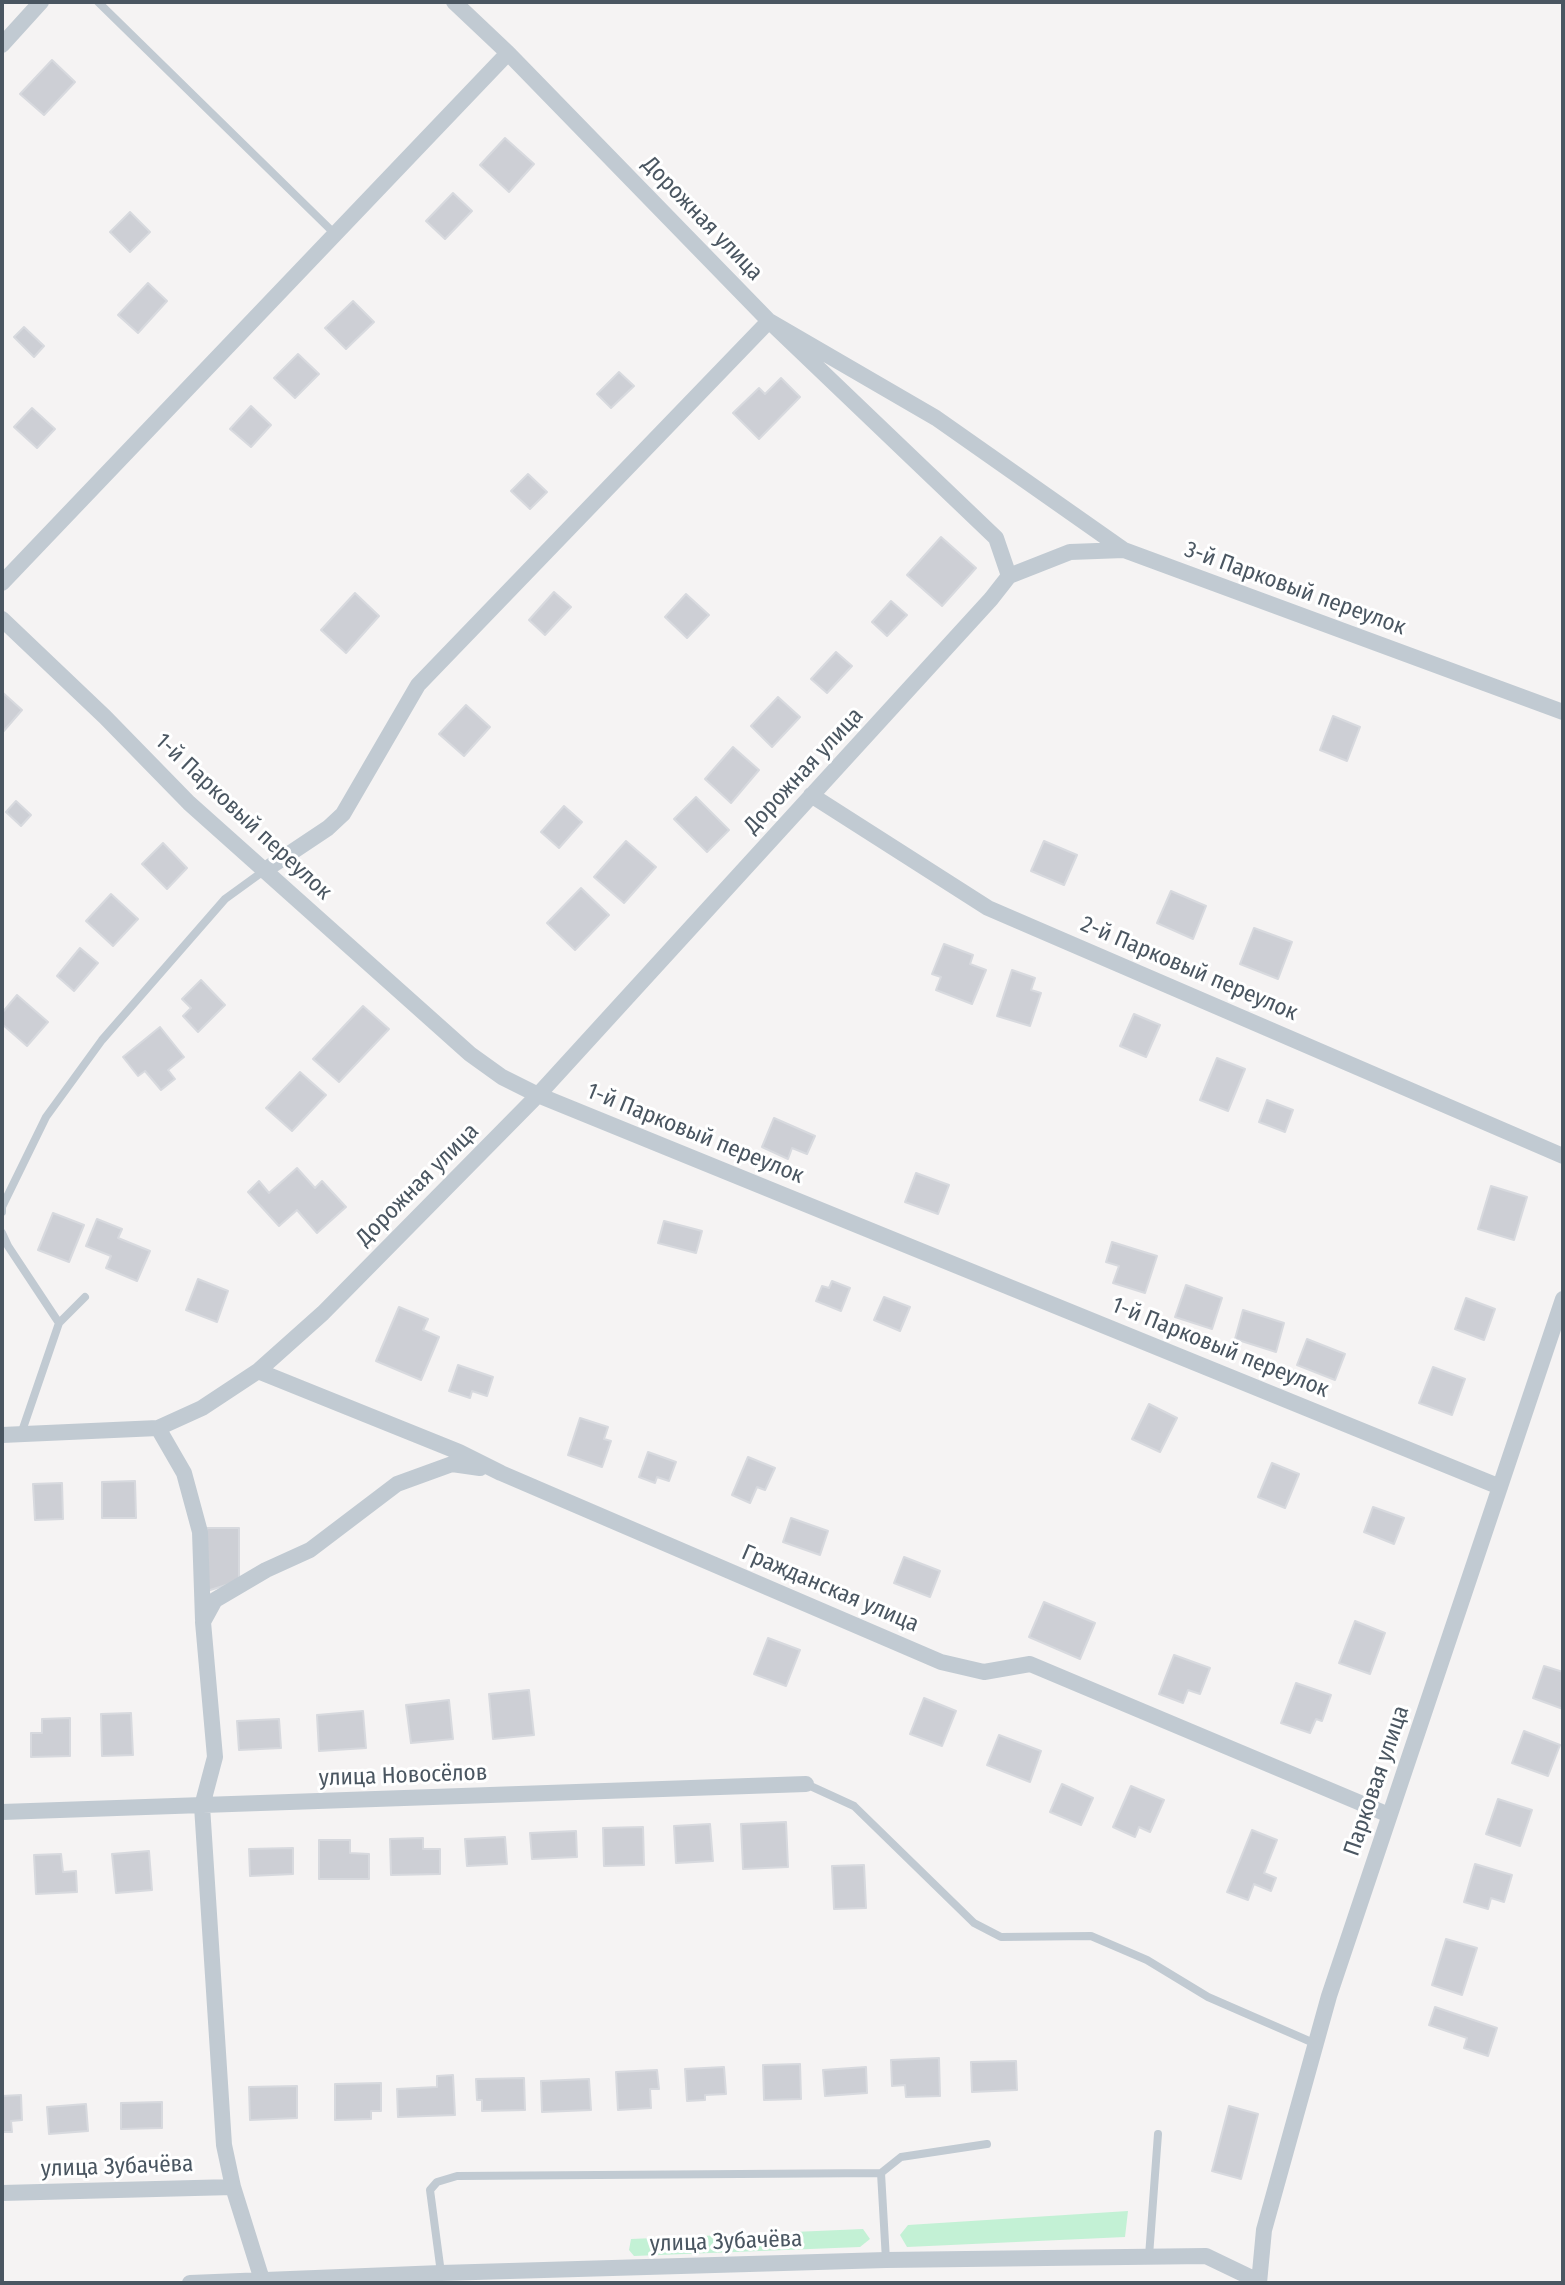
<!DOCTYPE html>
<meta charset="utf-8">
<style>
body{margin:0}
#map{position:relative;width:1565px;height:2285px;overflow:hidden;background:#f5f3f3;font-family:"Fira Sans Condensed",sans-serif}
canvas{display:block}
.frame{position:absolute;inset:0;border:4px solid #4a5661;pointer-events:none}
</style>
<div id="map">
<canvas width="1565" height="2285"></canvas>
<div class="frame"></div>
</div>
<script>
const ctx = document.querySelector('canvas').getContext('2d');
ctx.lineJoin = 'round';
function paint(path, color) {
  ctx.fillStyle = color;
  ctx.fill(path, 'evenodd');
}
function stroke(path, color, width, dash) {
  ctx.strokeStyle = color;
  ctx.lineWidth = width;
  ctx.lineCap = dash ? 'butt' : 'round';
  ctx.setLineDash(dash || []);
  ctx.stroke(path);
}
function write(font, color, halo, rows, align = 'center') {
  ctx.font = font + ' "Fira Sans Condensed",sans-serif';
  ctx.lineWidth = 6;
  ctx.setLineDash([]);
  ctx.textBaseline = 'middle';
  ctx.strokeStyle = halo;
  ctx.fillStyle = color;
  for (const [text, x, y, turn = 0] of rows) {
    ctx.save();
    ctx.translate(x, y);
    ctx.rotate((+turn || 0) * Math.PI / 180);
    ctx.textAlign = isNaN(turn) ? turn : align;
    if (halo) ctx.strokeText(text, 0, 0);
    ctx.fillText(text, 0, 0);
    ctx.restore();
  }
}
const green = new Path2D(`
 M1128,2211l-3,26 -218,10 -7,-12 8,-10z
 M863,2229l7,10 -10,8 -226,9 -5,-6 2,-11z`);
const building = new Path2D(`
 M52,60l23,22 -31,33 -24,-21z
 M505,138l29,26 -25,28 -29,-27z
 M453,193l19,18 -27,28 -19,-18z
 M130,212l20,20 -20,20 -20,-20z
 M148,283l19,18 -29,32 -20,-18z
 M353,301l21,21 -28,27 -21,-21z
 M24,327l20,19 -10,11 -20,-20z
 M298,354l21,20 -24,24 -21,-20z
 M619,372l15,14 -23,22 -14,-14z
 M781,378l19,19 -41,42 -26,-26 26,-25 6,6z
 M251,406l20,19 -20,22 -21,-18z
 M32,408l23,21 -18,19 -23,-21z
 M528,474l19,18 -17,17 -19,-18z
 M941,537l35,31 -34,38 -35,-31z
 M554,592l17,15 -26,28 -16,-15z
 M355,593l24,23 -33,37 -25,-23z
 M686,594l23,21 -22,23 -22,-21z
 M891,601l16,14 -20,21 -15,-14z
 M836,652l16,14 -25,27 -16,-14z
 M2,692l20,18 -20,23z
 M778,697l22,20 -28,30 -21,-21z
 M466,705l24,22 -26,29 -25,-22z
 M1333,716l27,11 -13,34 -27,-11z
 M733,747l26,23 -28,33 -26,-24z
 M696,797l33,33 -22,22 -33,-33z
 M16,801l15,14 -10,11 -15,-14z
 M564,806l18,16 -23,26 -18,-16z
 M626,841l30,26 -32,36 -30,-26z
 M1044,841l33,14 -13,30 -33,-14z
 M163,843l24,25 -20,21 -25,-25z
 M581,888l28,27 -34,35 -28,-27z
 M1171,891l35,15 -13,33 -36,-16z
 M111,894l27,25 -25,27 -27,-25z
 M1254,928l38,14 -14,37 -38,-15z
 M944,944l29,11 -3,9 16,6 -14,34 -36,-14 5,-13 -9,-3z
 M80,948l18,15 -24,28 -17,-15z
 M1012,970l23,8 -4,12 10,3 -11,33 -33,-10z
 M201,980l24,25 -27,27 -15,-16 8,-8 -9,-9z
 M17,995l31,27 -21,24 -25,-22v-11z
 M363,1006l26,23 -50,53 -26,-23z
 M1134,1014l26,11 -14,32 -26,-11z
 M160,1027l24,30 -16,13 7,9 -14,11 -16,-19 -7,5 -15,-19z
 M1217,1058l28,11 -17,42 -28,-11z
 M300,1072l26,23 -34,36 -26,-23z
 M1267,1100l26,10 -8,22 -26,-10z
 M774,1118l41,18 -8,18 -15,-6 -4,11 -26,-12z
 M297,1168l18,20 7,-7 24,26 -29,26 -20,-23 -18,16 -31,-34 11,-11 10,12z
 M916,1173l33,12 -11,29 -33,-12z
 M1491,1186l36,11 -13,43 -36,-11z
 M53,1213l31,12 -15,37 -31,-12z
 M97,1219l25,10 -4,9 32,13 -13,30 -31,-13 5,-12 -25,-10z
 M664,1221l38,10 -6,22 -38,-10z
 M1112,1242l45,14 -12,37 -32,-10 6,-17 -13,-4z
 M198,1279l30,12 -11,31 -31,-12z
 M832,1281l18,7 -9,23 -25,-10 6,-15 7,2z
 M1186,1285l36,13 -10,31 -37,-12z
 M884,1297l26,10 -10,24 -26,-11z
 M1466,1298l29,11 -11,31 -29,-11z
 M399,1307l29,12 -5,11 16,7 -18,43 -45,-19z
 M1243,1310l41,13 -8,29 -41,-13z
 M1307,1339l38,15 -10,26 -38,-15z
 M458,1365l35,12 -6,19 -15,-5 -2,7 -21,-7z
 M1433,1367l32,12 -13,36 -33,-12z
 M1149,1404l28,14 -17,34 -28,-13z
 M580,1418l28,9 -4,12 7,2 -9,26 -34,-12z
 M648,1452l28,10 -7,19 -12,-4 -2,6 -16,-6z
 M748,1457l27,11 -10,22 -8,-3 -7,16 -18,-8z
 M1272,1463l27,11 -14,34 -27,-11z
 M135,1481l1,37h-34v-36z
 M62,1483l1,36 -28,1 -2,-36z
 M1373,1507l31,11 -10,26 -30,-12z
 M791,1518l37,13 -8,24 -37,-13z
 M207,1528h32v53l-32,10z
 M904,1557l36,14 -10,26 -36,-14z
 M1044,1602l51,21 -15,36 -51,-22z
 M1355,1621l30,12 -15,41 -31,-11z
 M768,1638l32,12 -14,36 -32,-12z
 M1174,1655l36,13 -10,26 -12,-4 -5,13 -24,-9z
 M1544,1666l19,6v37l-30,-11z
 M1296,1683l35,12 -9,26 -6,-2 -6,14 -29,-10z
 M529,1690l5,45 -41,4 -4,-45z
 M924,1698l32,13 -14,35 -32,-12z
 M449,1700l4,39 -42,4 -5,-38z
 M363,1711l3,37 -47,3 -2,-36z
 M131,1713l2,42 -31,1 -1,-42z
 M70,1718v38l-39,1v-24h11v-14z
 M279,1719l2,29 -42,2 -2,-29z
 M1524,1731l36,14 -12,31 -36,-13z
 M999,1735l42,16 -11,31 -43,-17z
 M1062,1784l31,14 -12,27 -31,-13z
 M1131,1786l33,14 -14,32 -11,-5 -4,10 -22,-10z
 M1498,1799l34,11 -12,36 -34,-12z
 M786,1822l2,45 -45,2 -2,-45z
 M710,1824l3,37 -37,2 -2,-37z
 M643,1827l1,38 -40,1 -1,-38z
 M1252,1830l25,10 -13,33 12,5 -5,13 -17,-7 -6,16 -21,-8z
 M576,1831l1,26 -45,2 -2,-26z
 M505,1837l2,27 -40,2 -2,-27z
 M423,1838v11h17v25l-49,1 -1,-36z
 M319,1840h31v13l19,1v25h-50z
 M293,1848v26l-43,2 -1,-27z
 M149,1851l3,39 -36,3 -4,-39z
 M61,1854l2,18 13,-1 1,21 -41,2 -2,-39z
 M1475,1864l37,11 -8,27 -13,-4 -3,11 -24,-7z
 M864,1865l2,43 -32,1 -2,-43z
 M1446,1939l31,9 -15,47 -30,-10z
 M1435,2007l62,21 -9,28 -24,-8 3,-10 -38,-13z
 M939,2058l1,38 -34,1 -1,-12 -13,1 -1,-26z
 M1016,2061l1,29 -45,2 -1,-30z
 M800,2064l1,35 -37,1 -1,-35z
 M724,2067l2,27 -21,1v5l-18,1 -2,-32z
 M866,2067l1,26 -42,3 -2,-26z
 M657,2070l2,19h-9l1,19 -33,2 -2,-38z
 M453,2075l2,40 -57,2 -1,-28 40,-2v-11z
 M524,2078l1,32 -43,1v-11h-5l-1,-21z
 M589,2079l2,31 -49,2 -1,-31z
 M381,2083v28h-10v8l-36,1v-36z
 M297,2086v32l-47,2 -1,-33z
 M21,2095l1,25 -11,1 1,11h-10v-36z
 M162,2102v26l-41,1v-26z
 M86,2104l2,27 -39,3 -2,-27z
 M1229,2106l29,8 -17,65 -29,-8z`);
const lane = new Path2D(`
 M98,2l237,232
 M2,1212v-5l44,-90 56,-77 123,-141 40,-29
 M2,1233l6,13 51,77
 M21,1434l38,-111 26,-26
 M806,1784l48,22 120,117 27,14 90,-1 56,24 61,37 108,47
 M881,2173l5,87
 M1149,2256l9,-122
 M441,2273l-11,-83 7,-8 20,-6 424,-3 20,-16 86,-13`);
const street = new Path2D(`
 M2,45l39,-43
 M1009,576l61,-24 54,-2 439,162
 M2,583l506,-530
 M2,619l103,98 84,86 281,251 32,23 36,18 962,392
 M811,795l177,113 575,248
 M265,870l63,-42 15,-14 75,-129 351,-364 167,97 188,132
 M258,1371l201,81 42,21 440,189 43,10 46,-8 359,151
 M158,1428l26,45 16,59 3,88
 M2,1435l156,-7 44,-20 56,-37 65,-58 215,-218 453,-496 18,-23 -13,-38 -227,-217 -261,-268 -54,-51
 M2,1812l804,-28
 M2,2193l231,-6
 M190,2283l251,-10 445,-13 320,-4 52,25
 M263,2283l-30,-96 -9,-42 -22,-339 13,-49 -12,-135 12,-22 51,-30 44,-20 87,-66 55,-20 28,4
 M1259,2283l5,-53 65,-234 234,-697`);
const streetNames = [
 ["Дорожная улица",702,219,46],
 ["3-й Парковый переулок",1295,589,20],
 ["Дорожная улица",804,771,-47],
 ["1-й Парковый переулок",243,817,43],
 ["2-й Парковый переулок",1189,969,23],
 ["1-й Парковый переулок",695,1134,22],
 ["Дорожная улица",418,1185,-45],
 ["1-й Парковый переулок",1220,1348,22],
 ["Гражданская улица",830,1589,23],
 ["улица Новосёлов",403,1776,-2],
 ["Парковая улица",1377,1781,-71],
 ["улица Зубачёва",117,2167,-2],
 ["улица Зубачёва",726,2242,-2]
];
paint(green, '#c3f1d5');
paint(building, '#cdcfd5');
stroke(building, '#d7d9de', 2);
stroke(lane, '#c1cad2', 8);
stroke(street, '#c1cad2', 16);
write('23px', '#4a5661', '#fff', streetNames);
</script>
